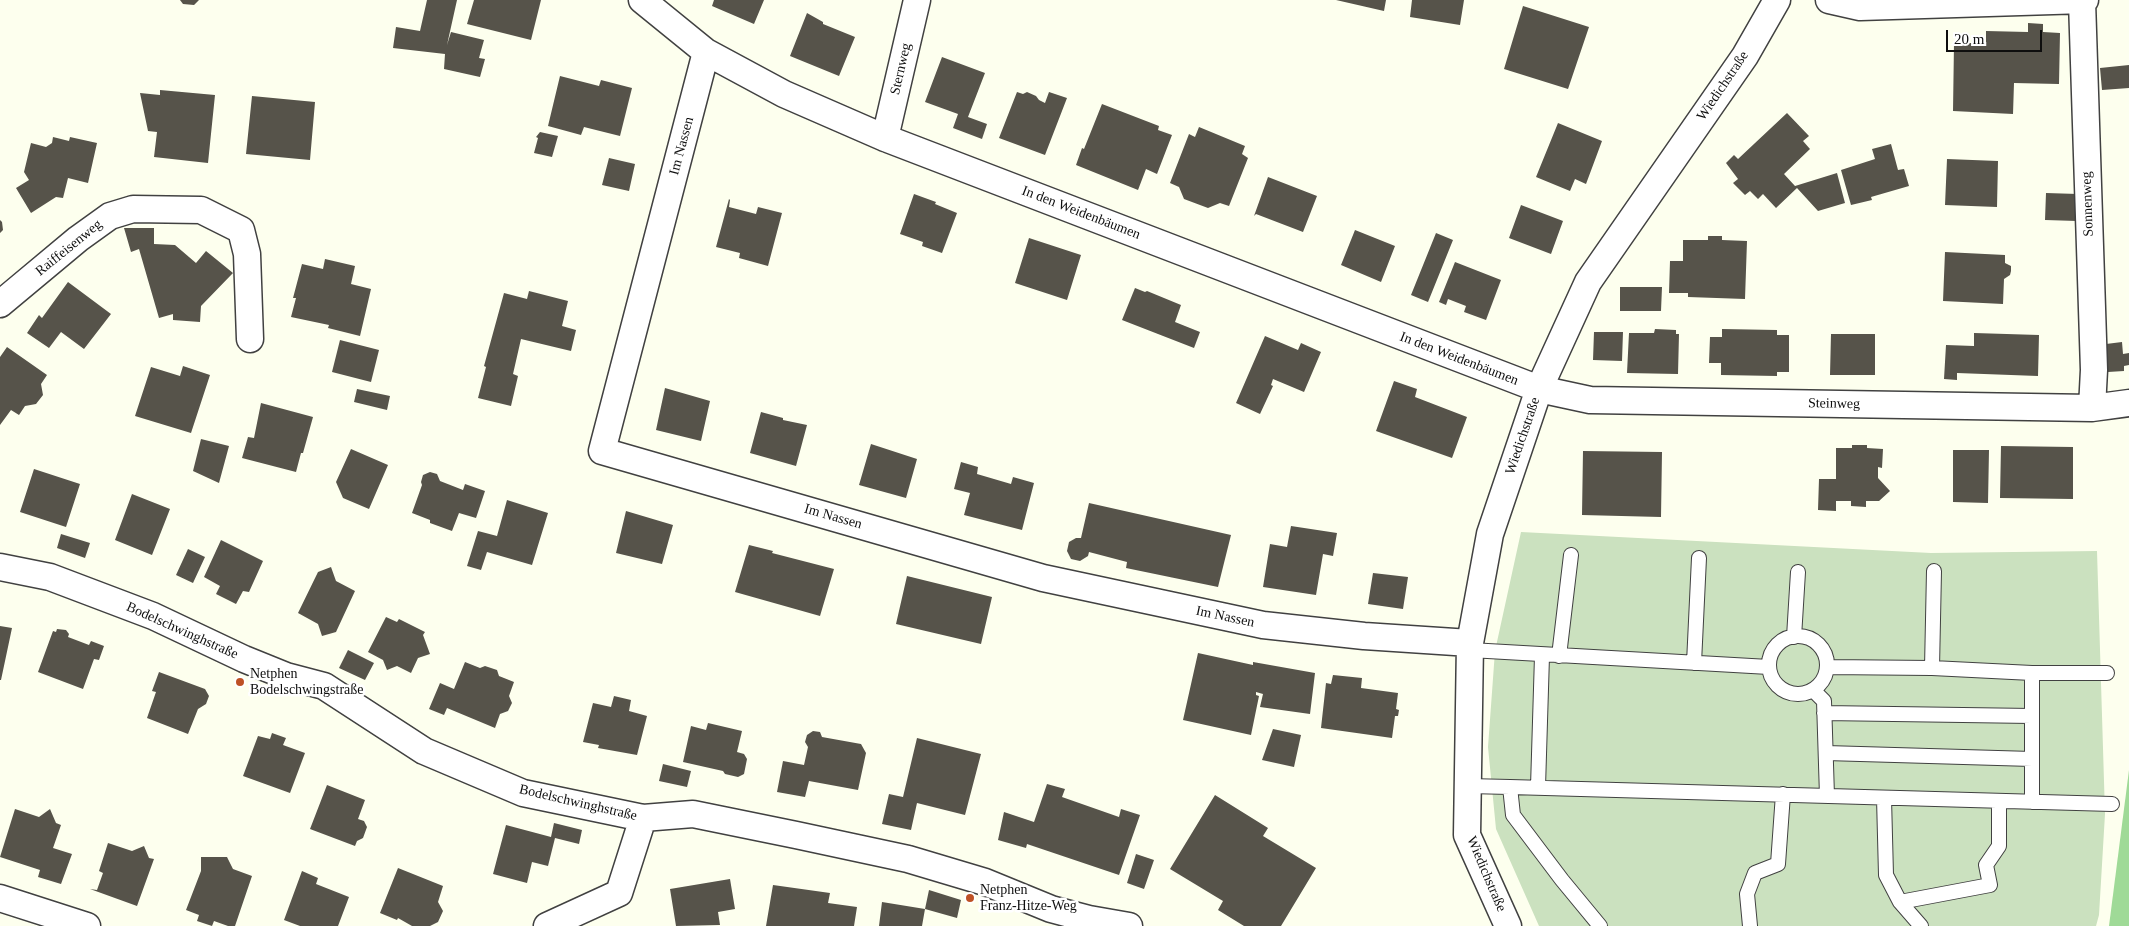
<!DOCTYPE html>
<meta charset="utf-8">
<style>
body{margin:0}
#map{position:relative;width:2129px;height:926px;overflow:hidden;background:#fdffee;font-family:Georgia,serif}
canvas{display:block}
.scale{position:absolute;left:1946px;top:30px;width:96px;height:22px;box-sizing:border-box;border:2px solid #0e0e0e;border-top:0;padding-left:6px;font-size:15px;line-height:18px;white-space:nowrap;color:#0e0e0e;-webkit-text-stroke:4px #fff;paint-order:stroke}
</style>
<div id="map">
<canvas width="2129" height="926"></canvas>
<div class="scale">20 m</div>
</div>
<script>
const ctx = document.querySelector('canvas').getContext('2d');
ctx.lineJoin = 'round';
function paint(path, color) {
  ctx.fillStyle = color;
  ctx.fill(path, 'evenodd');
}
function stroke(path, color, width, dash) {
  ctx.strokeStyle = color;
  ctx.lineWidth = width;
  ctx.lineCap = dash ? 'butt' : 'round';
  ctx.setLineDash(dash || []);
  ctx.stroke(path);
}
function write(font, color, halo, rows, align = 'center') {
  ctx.font = font + ' Georgia,serif';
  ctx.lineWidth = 5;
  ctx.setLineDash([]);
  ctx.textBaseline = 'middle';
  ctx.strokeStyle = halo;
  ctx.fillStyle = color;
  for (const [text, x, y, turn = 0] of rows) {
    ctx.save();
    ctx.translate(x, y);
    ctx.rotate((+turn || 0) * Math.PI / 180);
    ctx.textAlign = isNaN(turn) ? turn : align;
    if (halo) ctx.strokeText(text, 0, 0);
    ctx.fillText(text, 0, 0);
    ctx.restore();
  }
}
const forest = new Path2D(`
 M2129,770v156h-20z`);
const cemetery = new Path2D(`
 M1521,532l410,21 166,-2 8,263 -6,101 -3,11h-557l-43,-97 -8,-82 7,-96z`);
const building = new Path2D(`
 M180,0h19l-5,5 -11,-1z
 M427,0h30l-10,45 4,-13 33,8 -5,18 6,1 -5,18 -36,-8 1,-15 -52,-6 3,-21 24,4z
 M474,0h67l-10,40 -64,-16z
 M714,0h50l-10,24 -42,-18z
 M1336,0h50l-2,11z
 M1412,0h52l-4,25 -50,-8z
 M1523,6l66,21 -21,62 -64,-20z
 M807,13l16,9v2l32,13 -16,39 -49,-20z
 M2028,23l15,1v8l17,1 -1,51 -45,-1 -1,31 -60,-3 1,-68h32v-12l42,1z
 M942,57l43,16 -17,44 19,7 -5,15 -29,-11 5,-14 -33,-12z
 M2129,65v23l-27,2 -2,-22z
 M560,76l39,10 2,-6 31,8 -12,48 -36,-9 -3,8 -33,-9z
 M160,90l55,5 -7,68 -54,-6 3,-25 -9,-1 -8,-38 20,2z
 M1017,92l6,2 4,-2 9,4 3,4 6,3 4,-11 18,6 -22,57 -46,-17z
 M252,96l63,6 -5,58 -64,-6z
 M1102,104l57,22 -1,4 14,5 -15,39 -11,-5 -8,21 -62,-25 6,-17 2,1z
 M1787,113l22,23 -6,5 7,8 -26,25 11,12 42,-13 8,30 -27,8 -21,-23 -21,20 -13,-14 -5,5 -8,-8 -5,4 -12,-12 5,-4 -12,-16 8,-8 4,4z
 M1558,123l44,18 -16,43 -11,-5 -5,12 -34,-14z
 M1199,127l46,19 -3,8 6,4 -19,48 -9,-3 -12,5 -24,-9 -5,-12 -9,-4 19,-49 6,3z
 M540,132l18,4 -6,21 -18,-4 4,-15 -2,-1z
 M53,137l16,4 1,-4 27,6 -9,40 -20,-5 -5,20 -7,-1 -25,16 -15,-25 13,-8 -5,-8 7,-29 15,4 6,-4z
 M1891,144l7,26 6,-1 5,17 -38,11 1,3 -21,5 -10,-35 34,-11 -3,-10z
 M609,158l26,6 -6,27 -27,-6z
 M1947,159l51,2 -1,46 -52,-2z
 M1268,177l49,19 -14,36 -47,-18 -2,2z
 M2046,193l32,1 -1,27 -32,-1z
 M914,194l22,8 -1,2 22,9 -15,40 -20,-7 1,-4 -23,-8z
 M729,199l1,1 -1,7 27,7 2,-7 24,6 -14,53 -29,-8 1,-5 -24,-6z
 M1521,205l42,16 -12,33 -42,-16z
 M0,220l2,2 1,8 -3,3z
 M124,228h30v16l21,1 21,18 10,-12 27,22 -32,33 -1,16 -27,-2v-6l-14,4 -20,-69 -8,3z
 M1355,230l40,16 -14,36 -40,-17z
 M1436,233l17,7 -25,62 -17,-7z
 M1708,236h14v4l25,1 -2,58 -57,-2v-4h-19l1,-32h13v-21h25z
 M1029,238l52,17 -14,45 -52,-17z
 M1945,252l60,3v8l6,3v5l-1,4 -6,4 -1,25 -60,-3z
 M325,259l30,7 -4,18 20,5 -11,47 -32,-8 1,-3 -38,-8 5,-19h-3l9,-34 21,5z
 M1455,262l46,18 -15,40 -22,-8 2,-6 -18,-7 -2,6 -7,-3z
 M68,282l43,32 -27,35 -23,-17 -12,16 -22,-15 12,-18 3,3z
 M1620,287h42l-1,24h-41z
 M1135,288l10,4 2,-1 34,14 -6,17 25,10 -6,16 -72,-28z
 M529,291l39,10 -6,25 14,4 -5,21 -50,-12 -8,35 5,2 -7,30 -33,-8 8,-31 -2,-1 20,-73 23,6z
 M1655,329l21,1v4h3l-1,40 -51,-1 2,-40h25z
 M1722,329l55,1v5h12v37h-12v4l-56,-1v-12h-12l1,-26h12z
 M1594,332h29l-1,29 -29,-1z
 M1974,333l65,2 -1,41 -81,-3v7l-13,-1 2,-34 28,1z
 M1831,334h44v41h-45z
 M1265,336l33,14 3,-7 20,9 -17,40 -31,-13 -2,6 2,1 -13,28 -24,-11z
 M340,340l39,10 -8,32 -39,-10z
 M2122,342l1,12 6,-1v12l-5,1v5l-16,1 -2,-28z
 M7,347l40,28 -6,9 2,11 -7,9 -11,2 -6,9 -8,-5 -11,15v-68z
 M183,366l27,9 -19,58 -56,-17 16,-49 29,9z
 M1394,381l23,8 -2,8 52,20 -15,41 -76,-27z
 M665,388l45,13 -9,40 -45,-11z
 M357,389l33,7 -3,14 -33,-8z
 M261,403l52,14 -10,36h-2l-5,19 -54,-14 6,-21 6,1z
 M761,412l22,6v2l24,5 -11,41 -46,-13z
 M201,439l28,7 -10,37 -26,-12z
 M871,444l46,15 -11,39 -47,-13z
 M1852,445h15v3l16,1 -1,19 -4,-1v11l12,13 -11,10h-13v6l-15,-1v-5h-15v10l-18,-1 1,-31h17v-31h16z
 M2001,446l72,1v52l-73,-1z
 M351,449l37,16 -19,44 -26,-11 -7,-16z
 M1953,450h36l-1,53 -35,-1z
 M1583,451l79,1 -1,65 -79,-2z
 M961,462l17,5 -1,7 34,10 2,-7 21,6 -12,47 -58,-15 6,-22 -16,-4z
 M34,469l46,15 -14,43 -46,-15z
 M430,472l7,2 3,7 23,9 2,-6 20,7 -9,27 -17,-5 -7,18 -22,-8v-3l-18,-7 10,-28 -1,-3 2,-7z
 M132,494l38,15 -18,46 -37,-15z
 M507,500l41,13 -16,52 -45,-13 -6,18 -14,-4 11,-35 19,5z
 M1089,503l142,32 -13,52 -92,-19 1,-6 -38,-10 -1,4 -8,5 -9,-2 -4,-8 2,-9 7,-4h5z
 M626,511l47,14 -11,39 -46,-11z
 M1291,526l46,7 -4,23 -10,-2 -7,41 -53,-8 7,-43 17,3z
 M61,534l29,9 -5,15 -28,-10z
 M221,540l42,21 -14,31 -6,-1 -7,13 -20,-10 4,-8 -16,-9z
 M749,545l24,6 -1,2 62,16 -14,47 -85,-24z
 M188,549l17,8 -12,26 -17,-8z
 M331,567l5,14 19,10 -19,41 -14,4 -4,-12 -20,-11 20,-41z
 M1373,573l35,4 -5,32 -35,-5z
 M907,576l85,21 -11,47 -85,-20z
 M386,617l11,5 2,-3 26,13 -2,3 7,19 -12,4 -7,15 -14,-7 -10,4 -4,-10 -15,-8z
 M0,626l12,2 -11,52h-1z
 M57,629l9,1 3,4 -1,3 21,8 2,-4 13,5 -5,14 -5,-1 -11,30 -45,-17 15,-41 3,1z
 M348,650l26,13 -9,17 -26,-12z
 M1198,653l55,12v-3l62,11 -5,41 -50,-7 3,-13 -7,-2v3l3,1 -8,39 -68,-15z
 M465,662l15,6 5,-2 12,4 2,6 15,6 -5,14 3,7 -4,8 -8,3 -5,14 -48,-20 -3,7 -15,-6 11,-26 14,6z
 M159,672l46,17 4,7 -3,8 -8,5 -10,25 -41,-16 9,-26 -4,-1z
 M1333,675l29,3 -1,10 37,5 -2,16 3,1 -1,6h-3l-3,22 -71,-10 5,-45 5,1z
 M614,696l17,4 -2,11 18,5 -10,39 -39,-7 1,-3 -16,-3 10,-39 18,4z
 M708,723l34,8 -5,21 7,2 3,5 -3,15 -6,3 -13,-3 -2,-3 -40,-9 8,-36 15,4z
 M1273,729l28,6 -7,32 -32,-7z
 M813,731l7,1 2,5 39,7 5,9 -8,37 -49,-9 -4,16 -28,-5 6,-31 21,4 4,-18 -3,-5 2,-7z
 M272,733l14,5 -3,7 22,8 -15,40 -47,-17 15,-40 12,3z
 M917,738l64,16 -16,61 -48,-12 -6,27 -29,-6 7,-30 14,3z
 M663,764l28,7 -4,16 -28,-6z
 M1047,784l18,5 -3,8 57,20 2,-8 19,6 -21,60 -92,-31 -1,4 -28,-8 6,-28 30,10z
 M327,785l38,15 -7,19 6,2 3,6 -4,11 -6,3 -2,5 -45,-17z
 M1215,795l53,33 -5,8 53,32 -35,58h-37l-26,-16 5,-9 -53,-32z
 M15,809l24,8 11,-8 6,14 5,2 -8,23 19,6 -11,30 -23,-7 2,-7 -40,-13z
 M554,823l28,7 -3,14 -24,-6 -7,28 -16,-4 -5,21 -34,-9 13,-49 45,12z
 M108,843l24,8 12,-5 5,12 5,1 -17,47 -47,-17 7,1 6,-17 -4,-2z
 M1136,854l18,6 -10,29 -17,-6z
 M201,857h26l6,12 19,7 -17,50h-7l-14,-5 -2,5 -15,-5 2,-6 -13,-5 15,-39z
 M398,868l45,18 -5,16 5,9 -5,11 -8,4h-18l-14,-8 -1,2 -17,-7z
 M302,871l16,7 -2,6 33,13 -11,29h-38l-16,-6z
 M730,879l5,30 -17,3 2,13 -44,1 -6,-37z
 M773,885l57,8 -2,10 29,4 -3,19h-88z
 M929,890l32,10 -4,18 -32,-9z
 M882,902l43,7 -3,17h-43z`);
const service = new Path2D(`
 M1934,571l-2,97 100,5
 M1769 665a29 29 0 1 1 58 0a29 29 0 1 1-58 0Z
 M1794,637l4,-65
 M1470,650l299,17
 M1559,656l12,-101
 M1694,663l5,-105
 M1827,667l105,1
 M1813,690l11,11 3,95
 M1824,713l208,3
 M1826,753l206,6
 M1468,786l42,1
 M1538,787l4,-131
 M1884,798l2,77 14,27 21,24
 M2032,802v-129h75
 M1900,902l90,-17 -4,-20 13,-19v-45
 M1600,926l-38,-46 -49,-65 -3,-28 602,17
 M1750,926l-3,-32 8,-21 23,-9 5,-70`);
const minor = new Path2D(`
 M642,0l64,52 78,42 101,44 654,251 51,11 502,8 37,-5
 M1829,0l31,7 225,-7
 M2082,1l12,369 -2,38
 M706,52l-104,399 441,127 220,47 101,11 106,7
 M885,138l32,-138
 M0,304l78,-65 32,-23 23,-7 68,1 40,20 6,24 3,85
 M0,567l50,10 103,39 91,43 42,17 38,10 100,65 99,42 120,25 50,-4 103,21 112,24 77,23 66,27 38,10 40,7
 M0,898l87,28
 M547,926l72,-33 24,-75
 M1508,926l-41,-91 3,-192 20,-109 49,-145 49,-107 157,-226 32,-56`);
const markers = [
 [240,682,5,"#be5125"],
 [970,898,5,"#be5125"]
];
const streetNames = [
 ["Sternweg",901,69,-77],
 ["Wiedichstraße",1723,86,-56],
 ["Im Nassen",682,146,-75],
 ["Sonnenweg",2088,204,-92],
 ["In den Weidenbäumen",1081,213,21],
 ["Raiffeisenweg",69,248,-39],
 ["In den Weidenbäumen",1459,359,21],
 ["Steinweg",1834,404,1],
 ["Wiedichstraße",1523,436,-71],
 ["Im Nassen",833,517,16],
 ["Im Nassen",1225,617,12],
 ["Bodelschwinghstraße",182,631,24],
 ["Bodelschwinghstraße",578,803,13],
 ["Wiedichstraße",1486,874,67]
];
const poiNames = [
 ["Netphen",250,674],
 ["Bodelschwingstraße",250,690],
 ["Netphen",980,890],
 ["Franz-Hitze-Weg",980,906]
];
paint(forest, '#9fda97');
paint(cemetery, '#cbe1bf');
paint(building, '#56534a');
stroke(service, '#414141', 16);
stroke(minor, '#414141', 29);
stroke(service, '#fff', 14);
stroke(minor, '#fff', 26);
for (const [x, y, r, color] of markers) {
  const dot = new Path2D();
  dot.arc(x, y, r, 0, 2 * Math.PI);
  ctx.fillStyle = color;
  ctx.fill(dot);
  stroke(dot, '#fff', 2);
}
write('14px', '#0e0e0e', '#fff', streetNames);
write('14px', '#0e0e0e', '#fff', poiNames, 'left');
</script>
